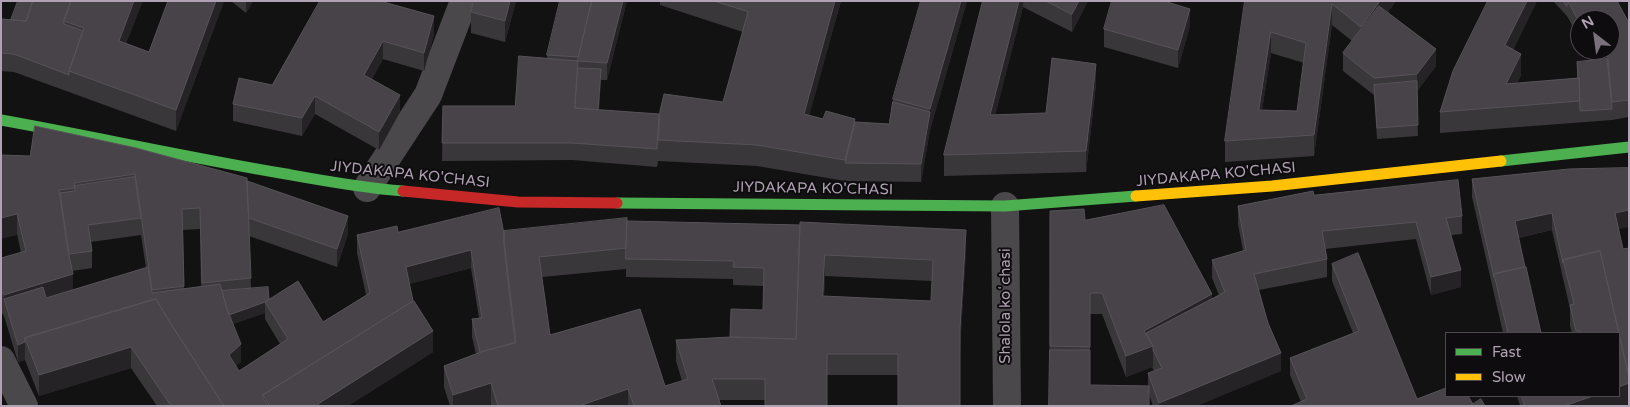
<!DOCTYPE html>
<meta charset="utf-8">
<style>
body{margin:0}
#map{position:relative;width:1630px;height:407px;overflow:hidden;background:#121212;font-family:"Varela Round",sans-serif}
canvas{display:block}
.frame{position:absolute;inset:0;border:2px solid #b0a2b4;pointer-events:none}
.legend{position:absolute;left:1445px;top:332px;width:175px;height:65px;box-sizing:border-box;background:#0e0c0e;border:1px solid #4f4850;margin:0;padding:6px 9px;list-style:none;font-size:15px;color:#b0a2b4}
.legend li{display:flex;align-items:center;gap:10px;height:25px}
.legend b{width:25px;border:1px solid #4f4850}
.north{position:absolute;left:1570px;top:10px;width:50px;height:50px;box-sizing:border-box;background:#0e0c0e;border:1px solid #4f4850;border-radius:50%;rotate:330deg;font-size:14px;font-weight:700;line-height:20px;text-align:center;color:#b0a2b4}
.north::after{content:'';display:block;margin:auto;width:18px;height:22px;background:#79707b;clip-path:polygon(50% 0,100% 100%,50% 72%,0 100%)}
</style>
<div id="map">
<canvas width="1630" height="407"></canvas>
<div class="frame"></div>
<ul class="legend">
<li><b style="height:6px;background:#4caf50"></b>Fast</li>
<li><b style="height:6px;background:#ffc107"></b>Slow</li>
</ul>
<div class="north">N</div>
</div>
<script>
const ctx = document.querySelector('canvas').getContext('2d');
ctx.lineJoin = 'round';
function stroke(path, color, width, dash) {
  ctx.strokeStyle = color;
  ctx.lineWidth = width;
  ctx.lineCap = dash ? 'butt' : 'round';
  ctx.setLineDash(dash || []);
  ctx.stroke(path);
}
function paint(path, color) {
  ctx.fillStyle = color;
  ctx.fill(path, 'evenodd');
}
function write(font, color, halo, rows, align = 'center') {
  ctx.font = font + ' "Varela Round",sans-serif';
  ctx.lineWidth = 4;
  ctx.setLineDash([]);
  ctx.textBaseline = 'middle';
  ctx.strokeStyle = halo;
  ctx.fillStyle = color;
  for (const [text, x, y, turn = 0] of rows) {
    ctx.save();
    ctx.translate(x, y);
    ctx.rotate((+turn || 0) * Math.PI / 180);
    ctx.textAlign = isNaN(turn) ? turn : align;
    if (halo) ctx.strokeText(text, 0, 0);
    ctx.fillText(text, 0, 0);
    ctx.restore();
  }
}
const street = new Path2D(`
 M367,188l61,-93 36,-94
 M1005,206l2,200
 M1,360l23,46`);
const fast = new Path2D(`
 M1,120c95,17 189,38 285,54 39,7 77,14 117,17
 M1501,161l128,-14
 M617,203l388,3 131,-10`);
const slow = new Path2D(`
 M1136,196l136,-10 229,-25`);
const jam = new Path2D(`
 M403,191l115,11 99,1`);
const wall = new Path2D(`
 M18,1l131,51 19,-51h56l-48,130 -162,-59 -13,-1v-52l10,1z
 M231,1h22l-7,12z
 M516,1l-11,41 -34,-9v-21z
 M627,1l-20,79h-6l-2,30 60,4 64,-12 20,-70 -83,-27v-4h181l-32,114 14,4 32,3 34,2 4,-25 74,-98 -37,129 -9,52 -76,-1 -88,-15 -99,-5 -1,6 -85,-7 -130,1 1,-55h72l32,-48v-3z
 M983,1h105l-16,31 -49,-25 -28,108 51,-2 50,-28 -10,87 -142,4v-21z
 M1245,1h151l-8,11 48,54 -19,25 1,45 -41,3 -3,-44 -31,-24v-18l9,-12 -20,-16 -18,131 -89,6v-21zM1271,53l33,10 -7,48 -35,-1z
 M1488,1h49l-24,49 8,25 -4,8 60,-5v-16l14,-1 -6,-11h25l-30,-30v20l-13,-24 -14,-15h64l12,22v94l-17,3 -172,13v-21z
 M385,2l49,32 -10,37 -41,-12 -11,20 28,33 -21,38 -64,-36 -13,22 -69,-15v-17l39,-19z
 M1190,26l-12,42 -74,-21v-18z
 M1,155l246,26 101,53 -11,33 -88,-31 2,52 18,11 54,23 43,-27 -9,-42v-18l41,-3 106,2 123,-13 339,30 -6,97 -62,27h-71l-62,25h-46l2,6h-230v-2l-5,2h-36l-6,-19v-21l32,-12 -4,-17v-18l7,-1 -8,-50 -62,16 4,17 20,51 -85,54h-191l-26,-38 -92,28 -14,-36 -7,2 -14,-46 -3,-4v-54l20,-5zM200,229l1,58 -17,2 -1,-59zM141,235l5,33 -73,22 -1,-19 20,-3v-17l-1,-9zM626,269v8l107,2v6l31,1 -1,24 -33,27 -54,3v21l6,20 -17,5 -115,-51 -8,-58zM825,276l107,5 -1,20 -107,-5zM265,313v6l15,25 -41,27 -3,-5 5,-4 -8,-38z
 M1472,179l147,50 5,177h-104l-3,-10h102v-63h-47l-2,-7v-17l-18,-79 -34,8 23,95h-38l-31,-136z
 M1314,195l148,21v18l-11,1 10,52 -30,8 -15,-56 -91,10 2,10v18l-68,13 22,81 -85,35h-43l-4,-12 -100,12 1,-195 35,9 127,79 7,-4 -7,-17v-18l31,-9 -5,-27v-18zM1090,314h12l24,63 26,-10 2,4 -6,2v13l-58,-1z
 M1332,264l85,135 56,5 -172,-2 -11,-27v-17l63,-25 -21,-52z`);
const shadedWall = new Path2D(`
 M134,1h9l-24,61v-21z
 M216,1h8l-48,130v-21z
 M246,1h7l-7,12z
 M510,1h6l-11,41v-21z
 M623,1h4l-20,79v-17z
 M835,1h6l-37,134v-21z
 M961,1h6l-37,129 -9,52v-18l9,-55z
 M1019,1h4v6l-33,129v-21z
 M1079,1h9l-16,31v-18z
 M1380,1h16l-35,47v-21z
 M1527,1h10l-32,65v-21z
 M1332,4v21l-18,131v-21z
 M1190,9v17l-12,42v-18z
 M434,16v18l-10,37v-18z
 M1271,32v21l-12,78v-21z
 M383,41v18l-19,34v-18z
 M1436,49v17l-19,25v-17z
 M1602,50h5v15l-11,6v-18z
 M1521,54v21l-15,30v-21z
 M1096,64v21l-10,87v-21z
 M601,69v11l-4,47v-10z
 M400,95v17l-21,38v-18z
 M315,96v18l-13,22v-18z
 M1629,210v17l-14,3v-17z
 M1552,213v17l-37,8v-17z
 M17,214v21l-16,4v-21z
 M348,216v18l-11,33v-18z
 M966,230v21l-6,98v-21z
 M471,250v18l-65,17v-18z
 M825,255v21l-2,41v-21z
 M1461,270v17l-30,8v-18z
 M73,274v21l-64,20 -5,-16v-4z
 M1212,294v21l-59,32v20l-27,10v-21l18,-25z
 M265,302v11l-38,13v-10z
 M433,331v21l-85,54h-30v-2z
 M25,342v18l-7,2v-17z
 M241,344v18l-12,11v-18z
 M131,347v21l-92,28v-21z
 M1281,353v18l-85,35h-37v-3z
 M491,383v21l-5,2h-33v-11z
 M1629,383v21l-5,2h-60l29,-10h26v-9z
 M628,389v17h-49z`);
const building = new Path2D(`
 M18,1h15l-7,20 -15,-1z
 M33,1h38l-7,20v3l19,7 -14,40v4l-55,-21 -13,-1v-34l25,2z
 M71,1h63l-15,40 30,11 19,-51h48l-40,109 -107,-39 15,-43 -20,-7z
 M320,1h60l54,15 -10,37 -41,-12 -19,34 36,20 -21,37 -64,-36 -13,22 -69,-14 6,-26 33,7z
 M474,1h36l-5,20 -34,-9z
 M560,1h32l-14,56 -31,-2z
 M592,1h31l-16,62 -29,-2z
 M714,1h121l-31,113 19,5 3,-8 29,8 -10,41 -88,-15 -99,-5 2,-29 4,-17 59,8 25,-90z
 M921,1h40l-31,108 -37,-10z
 M983,1h36l-29,114 56,-2 6,-55 44,6 -10,87 -142,4z
 M1046,1h33l-7,13z
 M1112,1h52l26,8 -12,41 -74,-21z
 M1245,1h135l-19,26 -29,-23 -18,131 -89,6zM1271,32l35,11 -9,68 -38,-1z
 M1488,1h39l-22,44 16,9 -15,30 73,-6 1,23 -140,11 13,-41z
 M1563,1h4v5z
 M1568,1h49l12,22v77l-17,2 -5,-52h3v-30h-30v3z
 M1379,6l57,43 -19,25 -43,4 -31,-25z
 M1595,50h7l-6,3z
 M519,56l59,5 -3,47 84,6 -2,35 -85,-6h-130l1,-37h72z
 M1607,59l5,50 -32,2 -1,-33h-1l-1,-16z
 M578,68l23,1 -3,41 -23,-2z
 M1417,81l1,44 -41,3 -3,-43z
 M893,102l37,10 -9,52 -76,-1 10,-41 34,2z
 M35,126l101,22 111,30 4,100 -49,5 -2,-75 -18,1 2,77 -32,4 -17,-116 -61,9 1,5 -16,2 9,61 5,23 -69,21 -3,-4v-33l25,-7 -9,-37 -16,4v-63l29,1z
 M1629,168v42l-14,3 8,36 6,-1v129l-29,-126 -37,9v3l-11,-50 -37,8 10,46 -31,7v3l-22,-98 97,-10z
 M135,177l6,41 -53,7 4,26 -23,3 -9,-61 15,-2v-5z
 M1458,180l4,36 -16,2 15,52 -30,7 -15,-55 -94,9 5,28 -73,15 14,49 13,30 -122,50 -11,-30 14,-5 -9,-18v-4l-7,-13 79,-41 -13,-32 34,-10 -8,-44 75,-15 1,4z
 M247,181l101,35 -11,33 -88,-31z
 M1164,205l48,89 -68,37 9,15 -27,10 -24,-63h-12v54l-40,-1v-135l34,-2 1,11z
 M499,208l5,26v11l11,98 -35,9 -8,-33 10,-1 -11,-68 -65,17 7,34 -150,94v3l5,8h-44l-55,-85 -13,-22 -131,39v4l-7,3 -14,-46 39,-12 3,11 102,-31 4,26 68,-9 7,25 14,35 -12,11 10,16 49,-32 -23,-37 33,-21 25,41 47,-29 -13,-58 40,-9 1,6z
 M627,218l-1,30 -87,9 11,78 90,-26 25,77 23,-7 -12,-39 54,-3 66,2 4,-117 166,8 -6,98v78h-62v-52h-71v52h-62v-27h-53l9,27h-87l-6,-17 -49,17h-81l-7,-23 -38,12 -9,-29 37,-14 35,-10 -12,-101v-10zM825,255l108,5 -2,41 -108,-5z
 M627,221l173,4 -4,114 -66,-2 1,-28 32,1 1,-42 -31,-1 1,-6 -108,-2z
 M1600,251l19,82h-39v-2h-4l-6,-26 4,-1 -11,-44z
 M1358,253l59,146 29,-11v8h22l5,8 -3,2h-179l16,-7 -17,-41 69,-27 -27,-67z
 M1526,267l15,66h-33l-14,-59z
 M268,287l1,12 -4,3 -36,13 -2,-6 -5,-18z
 M156,299l13,22 55,85h-53l-40,-59 -92,28 -14,-37z
 M414,301l19,30 -115,73 1,2h-49l-7,-11z
 M1619,333l10,44v6l-10,4z
 M1050,350h40v35l59,1v20h-100z
 M1522,396h71l-29,10h-39z
 M1481,399l4,7h-15z`);
const streetNames = [
 ["JIYDAKAPA KO'CHASI",410,175,6],
 ["JIYDAKAPA KO'CHASI",1216,175,-5],
 ["JIYDAKAPA KO'CHASI",813,189,1],
 ["Shalola koʻchasi",1006,306,-90]
];
stroke(street, '#4b484c', 28);
stroke(fast, '#4caf50', 11);
stroke(slow, '#ffc107', 11);
stroke(jam, '#c62828', 11);
paint(wall, '#3a373b');
paint(shadedWall, '#252325');
paint(building, '#474348');
stroke(building, '#575259', 1);
write('15px', '#b0a2b4', '#0e0c0e', streetNames);
</script>
